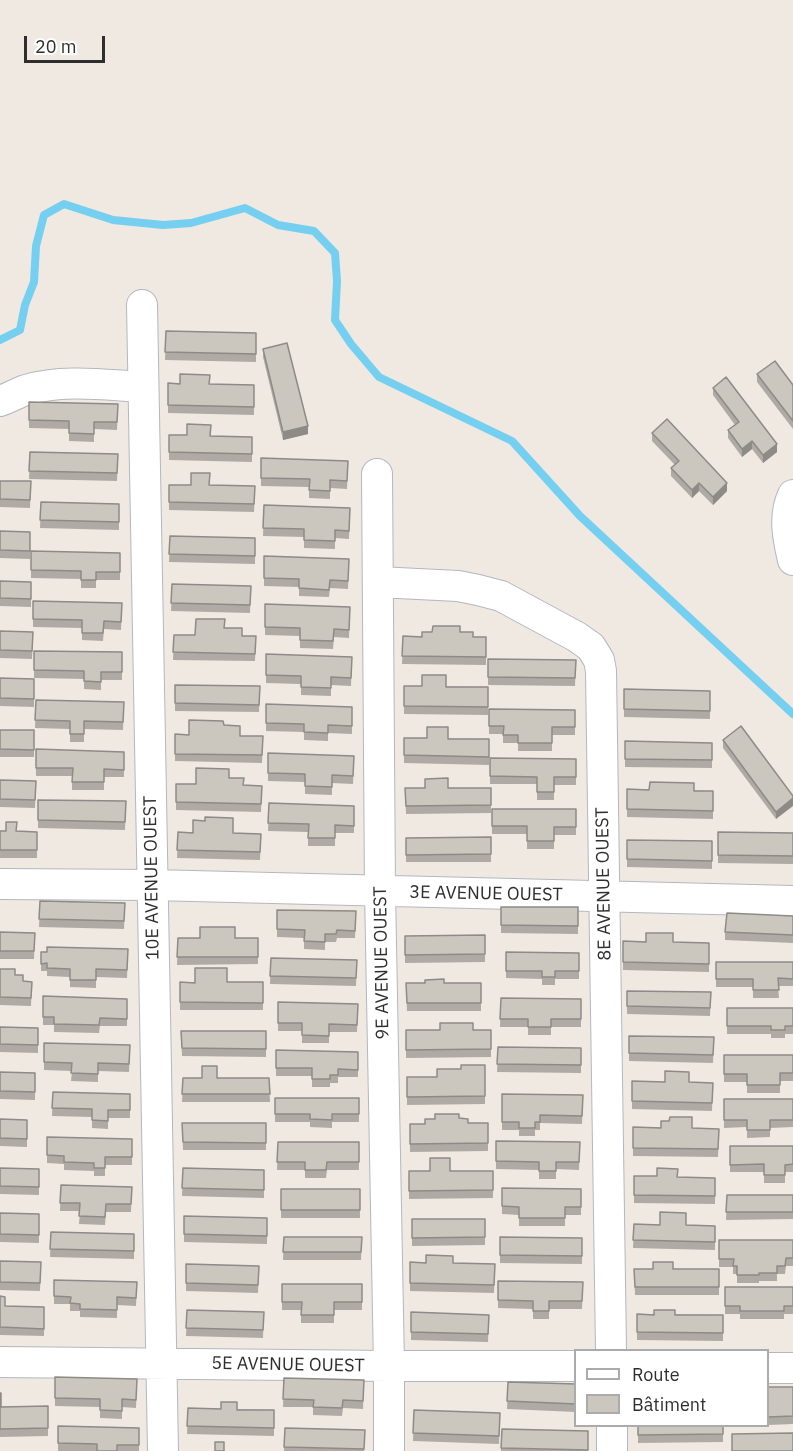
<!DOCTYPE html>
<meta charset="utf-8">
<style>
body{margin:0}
#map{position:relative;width:793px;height:1451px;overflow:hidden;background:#efe9e1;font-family:"IBM Plex Sans",sans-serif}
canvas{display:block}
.legend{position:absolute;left:574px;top:1349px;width:195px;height:78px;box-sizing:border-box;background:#fff;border:2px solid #ababab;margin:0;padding:8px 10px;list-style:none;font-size:18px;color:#2e2e2e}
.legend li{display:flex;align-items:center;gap:12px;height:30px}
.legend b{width:30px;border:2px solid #ababab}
.scale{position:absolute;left:24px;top:36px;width:81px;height:27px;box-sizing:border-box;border:3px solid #2e2e2e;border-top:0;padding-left:8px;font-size:18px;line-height:21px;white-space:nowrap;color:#2e2e2e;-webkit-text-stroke:4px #fff;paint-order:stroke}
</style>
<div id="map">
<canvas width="793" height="1451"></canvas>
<ul class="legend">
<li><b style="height:8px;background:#fff"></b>Route</li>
<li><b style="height:16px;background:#cbc7bf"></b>Bâtiment</li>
</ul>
<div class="scale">20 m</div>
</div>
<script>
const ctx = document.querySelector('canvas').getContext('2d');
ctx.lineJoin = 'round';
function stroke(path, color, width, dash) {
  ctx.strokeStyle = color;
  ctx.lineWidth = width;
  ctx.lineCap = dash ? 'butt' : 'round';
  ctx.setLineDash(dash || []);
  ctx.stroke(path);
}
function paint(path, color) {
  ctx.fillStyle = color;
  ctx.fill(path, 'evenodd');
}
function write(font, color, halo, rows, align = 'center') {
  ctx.font = font + ' "IBM Plex Sans",sans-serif';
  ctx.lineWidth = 4.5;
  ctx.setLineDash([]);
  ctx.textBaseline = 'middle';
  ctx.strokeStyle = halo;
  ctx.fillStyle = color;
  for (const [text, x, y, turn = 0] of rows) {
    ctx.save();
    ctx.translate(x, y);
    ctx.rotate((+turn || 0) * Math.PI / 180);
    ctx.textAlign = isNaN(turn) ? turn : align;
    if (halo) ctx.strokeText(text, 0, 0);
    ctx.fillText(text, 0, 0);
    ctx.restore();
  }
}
const stream = new Path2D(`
 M0,340l20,-10 5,-25 9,-23 2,-36 8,-31 20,-11 49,16 50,5 28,-2 54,-15 33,17 36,6 21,22 2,28 -2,39 16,24 28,33 133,64 68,75 213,198`);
const street = new Path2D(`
 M142,305l21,1146
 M0,401c9,-3 17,-8 26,-11 38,-11 78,-5 117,-3
 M377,474l3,417 9,475v85
 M793,495c-10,21 -5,44 0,65
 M378,582l80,4 20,4 23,6 76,41 14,10 8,13 2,11 10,679
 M0,884l152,1 641,16
 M0,1362l389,4h187
 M768,1368h25
 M612,1426v25`);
const wall = new Path2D(`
 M166,331l90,2v29l-91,-2z
 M263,349l45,85 -25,6 -20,-83z
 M757,374l36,11v44l-36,-47z
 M168,383l86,2v30l-86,-2z
 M713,388l64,64 -14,11 -11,-14 -10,8 -14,-19v-8l7,-5 -22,-30z
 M29,402l89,2 -1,26 -23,-1v13l-25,-1v-12l-40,-1z
 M652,433l75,58 -14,14 -14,-14 -7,7 -21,-22v-8l4,-3 -23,-24z
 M169,435l83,2v25l-83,-2z
 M30,452l88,2 -1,27 -88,-2z
 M261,458l87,3 -1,28 -17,-1v11l-21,-1v-11l-48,-1z
 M0,481h31l-1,27 -30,-1z
 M169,485l86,1 -1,26 -85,-2z
 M41,502l78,2v26l-79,-2z
 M264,505l86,3 -1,31 -14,-1v11l-31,-1v-11l-41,-1z
 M0,531l30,1v27l-30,-1z
 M170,536l85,2v26l-86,-2z
 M31,551l89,2v27h-24v8h-15v-9l-50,-1z
 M264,556l85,3 -1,30 -18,-1 -1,9 -30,-1v-9l-35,-1z
 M0,581l31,1v25l-31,-1z
 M172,584l79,2 -1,27 -79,-2z
 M33,601l89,2 -1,27 -17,-1 -1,12 -21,-1v-12l-49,-1z
 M265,604l85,3 -1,31 -15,-1 -1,12 -33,-1v-12l-35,-1z
 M225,628l17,8h14l-1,25 -82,-1 1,-25h21z
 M0,631l33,1 -1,27 -32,-1z
 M460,632l13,5h13v28l-84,-1 1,-28 19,1z
 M34,651l88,1v28h-21v10l-17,-1v-10l-50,-1z
 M266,654l86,3 -1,29 -20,-1v11l-30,-1v-11l-35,-1z
 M488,659l88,1 -1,26 -87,-1z
 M0,678l34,1v28l-34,-1z
 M175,685l85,1 -1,26 -84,-1z
 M404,686l84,1v28l-84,-1z
 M624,689l86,2v28l-86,-2z
 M36,700l88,2 -1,28 -39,-1v13h-14v-13l-35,-1z
 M266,704l86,3v27l-24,-1v8l-24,-1v-8l-38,-1z
 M489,709l86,1v25h-23v16h-34v-8h-15v-9h-14z
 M224,725l16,11h23l-1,27 -87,-2v-27l14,1z
 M0,730h34v27h-34z
 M404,738l85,1v26l-85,-2z
 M723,740l70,56 -17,23 -53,-71z
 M625,741l87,2v25l-87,-1z
 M36,749l88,3v25h-20v13h-32v-14h-36z
 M268,753l86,3 -1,28 -21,-1v12l-27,-1v-12l-37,-1z
 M490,758l86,1v26h-22v15h-17v-16h-47z
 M229,778l14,7 19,1 -1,26 -85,-2v-26h20z
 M0,780l36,1 -1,27 -35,-1z
 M405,788h86v25l-85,1z
 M627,789l86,2v28l-86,-2z
 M38,800l88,1 -1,29 -87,-2z
 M269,803l85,3v27h-19v13h-27v-14l-40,-1z
 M492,809h84v26h-22v14h-27v-15h-35z
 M0,831l37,1v26h-37z
 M178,832l83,2 -1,26 -83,-2z
 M718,832l75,1v31l-75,-1z
 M491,837v25h-85v-24z
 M627,840l85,1v28l-85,-2z
 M40,901l85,2 -1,26 -85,-2z
 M501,907h77v27l-77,-1z
 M277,910l79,1 -1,27h-18l-1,4h-11v8l-21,-1v-11l-27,-1z
 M793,916v27l-68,-3v-8z
 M0,932l35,1 -1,26h-34z
 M485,935v27l-80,1v-27z
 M178,938h80v26l-81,1z
 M623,941l86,2v29l-86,-2z
 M128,949l-1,29 -31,-1v11l-26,-1v-10l-23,-1v-5h-6v-19z
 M506,952l73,1v26h-24v6h-13v-6l-36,-1z
 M271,958l86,2 -1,26 -86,-2z
 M716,962h77v24h-15l1,12h-26v-11h-37z
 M0,969l15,6 8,6 9,1 -1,24 -31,-1z
 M180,982h83v28h-83z
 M406,983h75v28h-74z
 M627,991l84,1 -1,24 -83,-2z
 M43,996l84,3v27h-27l-1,7 -45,-1v-7h-11z
 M501,998l80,1v28h-30v8h-23v-8h-28z
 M278,1002l80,2 -1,28h-28v11h-27v-12h-24z
 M727,1008h66v26h-8v4h-14v-4h-44z
 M0,1027l38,1v25l-38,-1z
 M406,1030h85v27l-85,1z
 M181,1031h85v26l-84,-1z
 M629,1036l85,1 -1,26 -84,-2z
 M44,1043l86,2 -1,27 -31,-1v11l-27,-1 1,-10 -28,-1z
 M498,1047l83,1v25l-84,-1z
 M276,1050l82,2v25h-20v6h-8v4h-18v-11h-36z
 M724,1055h69v26h-13v12h-33v-11h-23z
 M485,1065v39l-78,1v-28h30z
 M0,1072l35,1v27l-35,-1z
 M183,1078h86l1,24h-88z
 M632,1081l81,2 -1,28 -80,-2z
 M53,1092l77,2v24h-22v11l-16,-1v-11l-40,-1z
 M502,1094l81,1 -1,29 -42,-1v7h-5v6h-16v-6h-17z
 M275,1098h84v24h-27v6l-22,-1v-5h-35z
 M724,1099h69v28l-23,1v9l-23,1v-11l-23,1z
 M459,1118l9,5h20v28l-78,1v-28h15z
 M0,1119l27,1v27l-27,-1z
 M182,1123h84v27h-83z
 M633,1127l86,2 -1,28 -85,-1z
 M47,1137l85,2v26h-27v11h-11v-5l-30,-1v-6l-17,-1z
 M496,1141l84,1 -1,28 -23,-1v10h-17v-9l-43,-1z
 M278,1142h81v28h-32l-1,8h-21v-8h-28z
 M730,1146h63v26h-8v11h-21v-11h-34z
 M0,1168l39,1v26l-39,-1z
 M183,1168l81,2v28l-82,-2z
 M409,1171h84v27l-84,1z
 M634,1176l81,2v26l-81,-1z
 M61,1185l71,2 -1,25h-25l-1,13 -26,-1 1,-13h-20z
 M502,1188l79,1v26h-16v11h-46v-11l-17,-1z
 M281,1189h79v29h-79z
 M727,1195h66v24l-67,1z
 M0,1213l39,1v29l-39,-1z
 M184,1216l83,2v26l-83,-2z
 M412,1219h73v26l-73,1z
 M634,1224l81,2v24l-82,-2z
 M51,1232l83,2v25l-84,-2z
 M284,1237h78l-1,23h-78z
 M500,1237l82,1v26l-82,-1z
 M719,1240h74v26h-7l-1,8h-8v7h-18v2h-22v-9h-4v-7h-14z
 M0,1261l41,1 -1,29 -40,-1z
 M410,1262l85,2 -1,29 -84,-2z
 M186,1264l73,2 -1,27 -72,-2z
 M634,1269h85v26h-84z
 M54,1280l83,2 -1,24 -19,-1v13l-37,-1v-6h-10v-7h-16z
 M498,1281l85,1 -1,27h-33v10h-16v-10l-35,-1z
 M282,1284h80v26h-28v13h-33v-13h-19z
 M725,1287h68v27h-9v5h-44v-5h-15z
 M0,1296l5,10 39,1v29l-44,-1z
 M187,1310l77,2 -1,26 -77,-2z
 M411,1312l78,3 -1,27 -77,-2z
 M637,1314l86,1v26l-86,-1z
 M55,1377l82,2 -1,29 -14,-1v12l-22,-1v-11l-45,-1z
 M284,1378l80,2 -1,29 -20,-1 -1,8 -29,-1v-8h-30z
 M508,1382l68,2v28l-69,-3z
 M768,1387h25v37l-25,1z
 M0,1393l1,14 47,-1v30l-48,1z
 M188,1408l86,2v26l-87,-2z
 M414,1410l86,3 -1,31 -86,-3z
 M638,1425h85v17l-85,1z
 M58,1426l81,2v23h-81z
 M285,1428l80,2 -1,21h-80z
 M502,1429l86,2v20h-87z`);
const shadedWall = new Path2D(`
 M308,426v8l-25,6v-8z
 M752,441v8l-10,8v-8z
 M777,444v8l-14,11v-8z
 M699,483v8l-7,7v-8z
 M727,483v8l-14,14v-8z
 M793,798v8l-17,13v-7z`);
const building = new Path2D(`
 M166,331l90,2v21l-91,-2z
 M287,343l21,83 -25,6 -20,-83z
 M775,361l18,24v36l-36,-47z
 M180,374l30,1 -1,9 45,1v22l-86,-2v-22l12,1z
 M726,377l51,67 -14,11 -11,-14 -10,8 -14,-19 11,-8 -26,-34z
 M29,402l89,2 -1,18h-23v12l-25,-1v-12l-40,-1z
 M667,419l60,64 -14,14 -14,-14 -7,7 -21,-22 8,-7 -27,-28z
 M187,424l24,1 -1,11 42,1v17l-83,-2v-17h18z
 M30,452l88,2 -1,19 -88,-2z
 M261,458l87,3 -1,20 -17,-1v11l-21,-1 1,-11 -49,-1z
 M191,473h19l-1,12 46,1 -1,18 -85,-2v-17h22z
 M0,481h31l-1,19 -30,-1z
 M41,502l78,2v18l-79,-2z
 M264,505l86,3 -1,23 -14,-1v11l-31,-1v-11l-41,-1z
 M0,531l30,1v19l-30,-1z
 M170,536l85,2v18l-86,-2z
 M31,551l89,2v19h-24v8h-15v-9l-50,-1z
 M264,556l85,3 -1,22 -18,-1 -1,10 -30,-2v-9l-35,-1z
 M0,581l31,1v17l-31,-1z
 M172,584l79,2 -1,19 -79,-2z
 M33,601l89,2 -1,19 -17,-1 -1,12h-21v-13l-49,-1z
 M265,604l85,3 -1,23 -15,-1 -1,12 -33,-1v-12l-35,-1z
 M196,619h29l-1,9h18v8h14l-1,18 -82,-2 1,-17h21z
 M433,626h27v6h13v5h13v20l-84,-1 1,-20 19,1v-5h10z
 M0,631l33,1 -1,19 -32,-1z
 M34,651l88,1v20h-21v10l-17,-1v-10l-50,-1z
 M266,654l86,3 -1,21 -20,-1v11l-30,-1v-11l-35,-1z
 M488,659l88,1 -1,18 -87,-1z
 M422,675h24v12h42v20l-84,-1v-20h18z
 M0,678l34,1v20l-34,-1z
 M175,685l85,1 -1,19 -84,-2z
 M624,689l86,2v20l-86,-2z
 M36,700l88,2 -1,20 -39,-1v13h-14v-13l-35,-1z
 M266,704l86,3v19l-24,-1v8l-24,-1v-8l-38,-1z
 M489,709l86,1v17h-23v16h-34v-8h-15l1,-9h-15z
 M189,720l34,1 1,4 16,1v10h23l-1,19 -87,-1v-20l14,1z
 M741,726l52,70v2l-17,14 -53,-72z
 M427,727h21v12h41v18l-85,-2v-17h23z
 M0,730h34v20l-34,-1z
 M625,741l87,2v17l-87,-1z
 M36,749l88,3v18l-20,-1v13h-32l1,-14h-37z
 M268,753l86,3 -1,20 -21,-1v12l-27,-1v-12l-37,-1z
 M490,758l86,1v18h-22v15h-17v-15l-47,-1z
 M196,768l33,1v9h15l-1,7 19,1 -1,18 -85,-2v-18h20z
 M448,778v10h43v17l-85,1 -1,-18h20v-9z
 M0,780l36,1 -1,19 -35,-1z
 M650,782l44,1v8h19v20l-86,-2v-20l22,1z
 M38,800l88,1 -1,21 -87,-2z
 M269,803l85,3v20l-19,-1v13h-27l1,-14 -41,-1z
 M492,809h84v18h-22v14h-27v-15h-35z
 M205,817l28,1v15l28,1 -1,18 -83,-2 1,-18 15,1v-13l12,1z
 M6,822h11l-1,9 21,1v18h-37v-19h6z
 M718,832l75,1v23l-75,-1z
 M491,837v17l-85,1v-17z
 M627,840l85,1v20l-85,-2z
 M40,901l85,2 -1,18 -85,-2z
 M501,907h77v19l-77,-1z
 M277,910l79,1 -1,20 -18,-1 -1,4h-11v8l-21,-1 1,-11 -28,-1z
 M727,913l66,3v19l-68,-3z
 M200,927h35v11h23v19h-81l1,-19h22z
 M0,932l35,1 -1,18h-34z
 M646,933h27v9l36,1v21l-86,-2v-21l23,1z
 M485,935v19l-80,1v-19z
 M47,947l81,2 -1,21 -31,-1v11h-26v-11l-23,-1v-5l-6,1v-12h6z
 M506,952l73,1v18h-24v6h-13v-6h-36z
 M271,958l86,2 -1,18 -86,-2z
 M716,962h77v17l-15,-1 1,12h-26v-11h-37z
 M195,968h32v14h36v21l-83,-1v-20l15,1z
 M0,969h15v6h8v6l9,1 -1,16 -31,-1z
 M444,979v4h37v20h-74l-1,-20h19v-3z
 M627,991l84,1 -1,16 -83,-2z
 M43,996l84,3v20l-27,-1 -1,7 -45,-1v-7h-11z
 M501,998l80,1v20h-30v8h-23v-8h-28z
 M278,1002l80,2 -1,21 -28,-1v12l-27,-1v-12h-24z
 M727,1008h66v18h-8v4h-14v-4h-44z
 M440,1023h33v7h18v19l-85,1v-20h34z
 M0,1027l38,1v17l-38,-1z
 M181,1031h85v18l-84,-1z
 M629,1036l85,1 -1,18 -84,-2z
 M44,1043l86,2 -1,19 -31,-1v11l-27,-1 1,-10 -28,-1z
 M498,1047l83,1v17l-84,-1z
 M276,1050l82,2v18l-20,-1v6h-8v4h-18v-11h-36z
 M724,1055h69v18h-13v12h-33v-11h-23z
 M461,1065h24v31l-78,1v-20h30v-8h24z
 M202,1066h15v12h52l1,16h-88l1,-16h19z
 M665,1071l24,1v10l24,1 -1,20 -80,-2v-20l33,1z
 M0,1072l35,1v19l-35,-1z
 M53,1092l77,2v16h-22v11l-16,-1v-11l-40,-1z
 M502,1094l81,1 -1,21 -42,-1v7h-5v6h-16v-6h-17z
 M275,1098h84v16h-27v6l-22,-1v-5h-35z
 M724,1099h69v21h-23v10h-23v-10h-23z
 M435,1114h24v4l9,1v4h20v20l-78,1v-20h15v-5h10z
 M670,1117h22v11l27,1 -1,20 -85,-1v-21l28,1v-7h8z
 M0,1119l27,1v19l-27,-1z
 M182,1123h84v20l-83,-1z
 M47,1137l85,2v18h-27v11h-11v-5l-30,-1v-6l-17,-1z
 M496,1141l84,1 -1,20h-23v9h-17v-9l-43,-1z
 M278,1142h81v20h-32l-1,8h-21v-8h-28z
 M730,1146h63v18l-8,1v10h-21v-11l-34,1z
 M430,1158h20v13h43v19l-84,1v-20h21z
 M0,1168l39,1v18l-39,-1z
 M183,1168l81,2v20l-82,-2z
 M657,1168l21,1 -1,8 38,1v18l-81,-1v-19h23z
 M61,1185l71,2 -1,17h-25l-1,13 -26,-1 1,-13h-20z
 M502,1188l79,1v18h-16v11h-46v-11l-17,-1z
 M281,1189h79v21h-79z
 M727,1195h66v17h-67z
 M660,1212l26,1v12l29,1v16l-82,-2 1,-16 26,1z
 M0,1213l39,1v21l-39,-1z
 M184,1216l83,2v18l-83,-2z
 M412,1219h73v18l-73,1z
 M51,1232l83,2v17l-84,-2z
 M284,1237h78l-1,15h-78z
 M500,1237l82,1v18l-82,-1z
 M719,1240h74v18h-7l-1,8h-8v7h-18v2h-22v-9h-4l1,-7h-15z
 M426,1255l27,1v7l42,1 -1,21 -84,-2v-21l16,1z
 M0,1261l41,1 -1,21 -40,-1z
 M653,1262h20v7h46v18h-84l-1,-18h19z
 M186,1264l73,2 -1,19 -72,-2z
 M54,1280l83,2 -1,16 -19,-1v13l-37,-1v-5l-10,-1 1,-6 -17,-1z
 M498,1281l85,1 -1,19h-33v10h-16v-10l-35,-1z
 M282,1284h80v18h-28v13h-33l1,-13h-20z
 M725,1287h68v19h-9v5h-44v-5h-15z
 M0,1296l5,1v9l39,1v22l-44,-2z
 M187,1310l77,2 -1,18 -77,-2z
 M654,1310h21v5h48v18l-86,-1v-18l17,1z
 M411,1312l78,3 -1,19 -77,-2z
 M55,1377l82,2 -1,21 -14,-1v12l-22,-1v-11l-45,-1z
 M284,1378l80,2 -1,21 -20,-1 -1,8 -29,-1 1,-7 -31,-1z
 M508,1382l68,2v20l-69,-3z
 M768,1387h25v29l-25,1z
 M0,1393h1v14l47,-1v22l-48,1z
 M221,1402h16v8h37v18l-87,-2 1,-18 33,1z
 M414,1410l86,3 -1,23 -86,-3z
 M638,1425h85v9l-85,1z
 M58,1426l81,2v17h-22v6h-20v-7l-39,-1z
 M285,1428l80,2 -1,19 -80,-2z
 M502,1429l86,2v19l-87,-2z
 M793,1433v18h-61v-17z
 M215,1442h9v9h-9z`);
const streetNames = [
 ["10E AVENUE OUEST",152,878,-91],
 ["8E AVENUE OUEST",604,884,-91],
 ["3E AVENUE OUEST",486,894,1],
 ["9E AVENUE OUEST",382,963,-91],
 ["5E AVENUE OUEST",288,1365,1]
];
stroke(stream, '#75cff0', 8);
stroke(street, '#b4b7c1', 32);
stroke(street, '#fff', 30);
paint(wall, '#afaba4');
paint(shadedWall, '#8e8b86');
paint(building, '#cbc7bf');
stroke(building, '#8e8b86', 1.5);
write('18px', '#2e2e2e', '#fff', streetNames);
</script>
